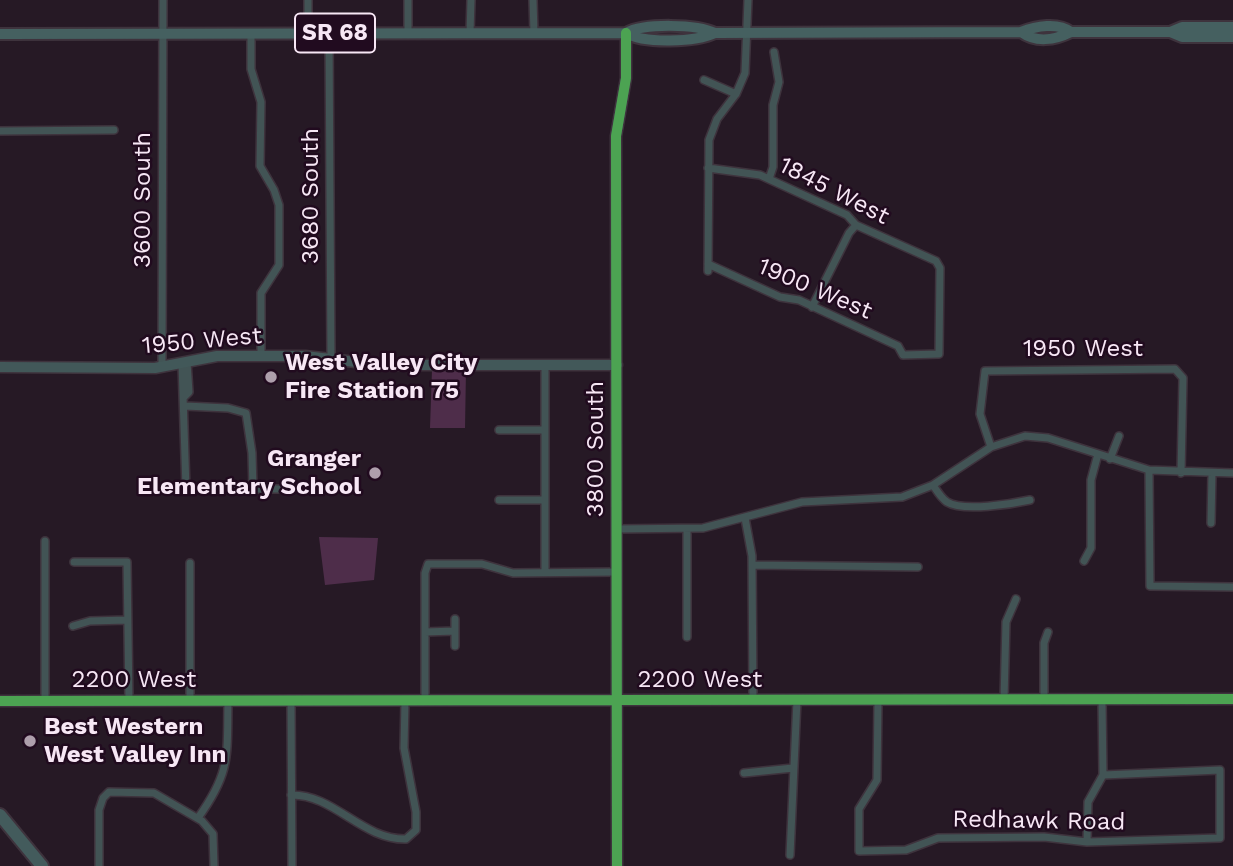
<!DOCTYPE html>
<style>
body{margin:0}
canvas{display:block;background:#261925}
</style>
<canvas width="1233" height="866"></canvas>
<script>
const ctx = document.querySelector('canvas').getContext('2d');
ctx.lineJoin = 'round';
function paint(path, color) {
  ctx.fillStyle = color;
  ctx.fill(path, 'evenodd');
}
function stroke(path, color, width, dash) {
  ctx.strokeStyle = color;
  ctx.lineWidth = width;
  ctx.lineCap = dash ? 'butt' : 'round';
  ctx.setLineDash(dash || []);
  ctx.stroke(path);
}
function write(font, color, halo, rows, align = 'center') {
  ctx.font = font + ' "Work Sans",sans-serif';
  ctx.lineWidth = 5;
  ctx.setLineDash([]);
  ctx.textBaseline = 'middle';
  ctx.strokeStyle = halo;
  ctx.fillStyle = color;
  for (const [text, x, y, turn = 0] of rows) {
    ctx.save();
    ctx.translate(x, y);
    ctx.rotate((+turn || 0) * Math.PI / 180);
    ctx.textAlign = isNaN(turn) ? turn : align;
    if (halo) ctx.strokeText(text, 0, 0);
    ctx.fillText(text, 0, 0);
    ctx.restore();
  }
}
const green = new Path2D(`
 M466,369l-1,59h-35l2,-58z
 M319,537l59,1 -4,42 -49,5z`);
const street = new Path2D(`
 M533,0l1,33
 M408,33v-33
 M470,33l1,-33
 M251,34v35l10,33 -1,64 14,24 5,15v60l-18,28v63
 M308,34v-34
 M329,34l2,325
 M704,80l32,14
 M0,131l114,-1
 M708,168l52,7 87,40 9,10 80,36 4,7 -1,86 -36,1 -5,-9 -15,-7 -84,-39 -19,-3 -72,-33
 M769,179l4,-12v-62l6,-23 -5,-30
 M708,271l1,-131 8,-21 19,-25 9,-21 3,-73
 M812,307l37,-74 7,-8
 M182,364l4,125
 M545,364v208
 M162,367l1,-367
 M185,396l4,-4 -2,-30
 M185,406l43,2 18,5 6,40 1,36
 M499,430h46
 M991,447l-11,-33 5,-43 190,-2 8,9 -2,95
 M1110,459l9,-23
 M1149,470l1,116 83,1
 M933,485c4,6 8,13 14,17 16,10 65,2 83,-2
 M159,489h119
 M499,500h46
 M745,518l7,38 1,144
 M1211,523l1,-50
 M617,529l86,-1 99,-26 100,-5 31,-12 58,-38 34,-11 23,2 101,32 84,3
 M687,529v108
 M45,541v160
 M1084,561l7,-13v-68l7,-26
 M74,562h53l2,139
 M190,563v138
 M753,565l165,2
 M455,619v27
 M73,626l17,-5 37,-1
 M425,632l30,-1
 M1004,700l2,-78 10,-23
 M1044,700v-57l4,-11
 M291,701l1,165
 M425,701v-128l3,-9h54l31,9 104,-1
 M878,701l-1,79 -18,29v42l47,-1 32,-12 106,-1 43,5 133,-4v-68l-117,5
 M744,773l49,-5
 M291,795c43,-1 71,45 115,44l10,-9v-18l-12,-64 1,-47
 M198,818c33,-46 29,-62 30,-117
 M1087,842l1,-40 15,-27 -1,-75
 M790,855l7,-155
 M99,866v-56l4,-12 6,-6 45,1 48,28 11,13 1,32`);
const secondary = new Path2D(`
 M0,367l155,1 62,-12h88l76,9h236
 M0,701l1233,-2
 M617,866l-1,-730 10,-58v-45`);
const primary = new Path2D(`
 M1021,32c15,11 34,8 50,0h99l12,5h51
 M1170,32l12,-5h51
 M626,33c18,11 70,9 89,0l306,-1c15,-6 37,-10 50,0
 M0,34l626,-1c18,-10 71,-9 89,0`);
const highway = new Path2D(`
 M0,815l42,51`);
const cycleway = new Path2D(`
 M0,701l1233,-2
 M617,866l-1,-730 10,-58v-45`);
const markers = [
 [271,377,7,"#ae9fac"],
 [375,473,7,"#ae9fac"],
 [30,741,7,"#ae9fac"]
];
const shields = [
 [335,33,80]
];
const shieldNames = [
 ["SR 68",335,33]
];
const streetNames = [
 ["1845 West",834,191,27],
 ["3680 South",311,196,-90],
 ["3600 South",143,200,-90],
 ["1900 West",815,289,23],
 ["1950 West",202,341,-5],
 ["1950 West",1083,349],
 ["3800 South",596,449,-90],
 ["2200 West",134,680],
 ["2200 West",700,680],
 ["Redhawk Road",1039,821,1]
];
const poiNames = [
 ["West Valley City",285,363],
 ["Fire Station 75",285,391],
 ["Granger",361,459,"right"],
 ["Elementary School",361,487,"right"],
 ["Best Western",44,727],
 ["West Valley Inn",44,755]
];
paint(green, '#4e2d4a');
stroke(street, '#3e333d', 10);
stroke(secondary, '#3e333d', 13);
stroke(primary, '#3e333d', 14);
stroke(highway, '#3e333d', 16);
stroke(street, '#425455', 7);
stroke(secondary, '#425859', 10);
stroke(primary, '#456060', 10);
stroke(highway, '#435b5c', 12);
stroke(cycleway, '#4ca352', 10);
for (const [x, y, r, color] of markers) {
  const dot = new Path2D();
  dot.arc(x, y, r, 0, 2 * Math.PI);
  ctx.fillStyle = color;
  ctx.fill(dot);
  stroke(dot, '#210b1f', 2.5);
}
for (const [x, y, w] of shields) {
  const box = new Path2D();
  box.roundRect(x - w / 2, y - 19.5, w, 39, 5);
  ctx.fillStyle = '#210b1f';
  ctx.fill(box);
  stroke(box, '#f7e7f5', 2);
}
write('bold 23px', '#f7e7f5', null, shieldNames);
write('24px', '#f7e7f5', '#210b1f', streetNames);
write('bold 24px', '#f7e7f5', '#210b1f', poiNames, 'left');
</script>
